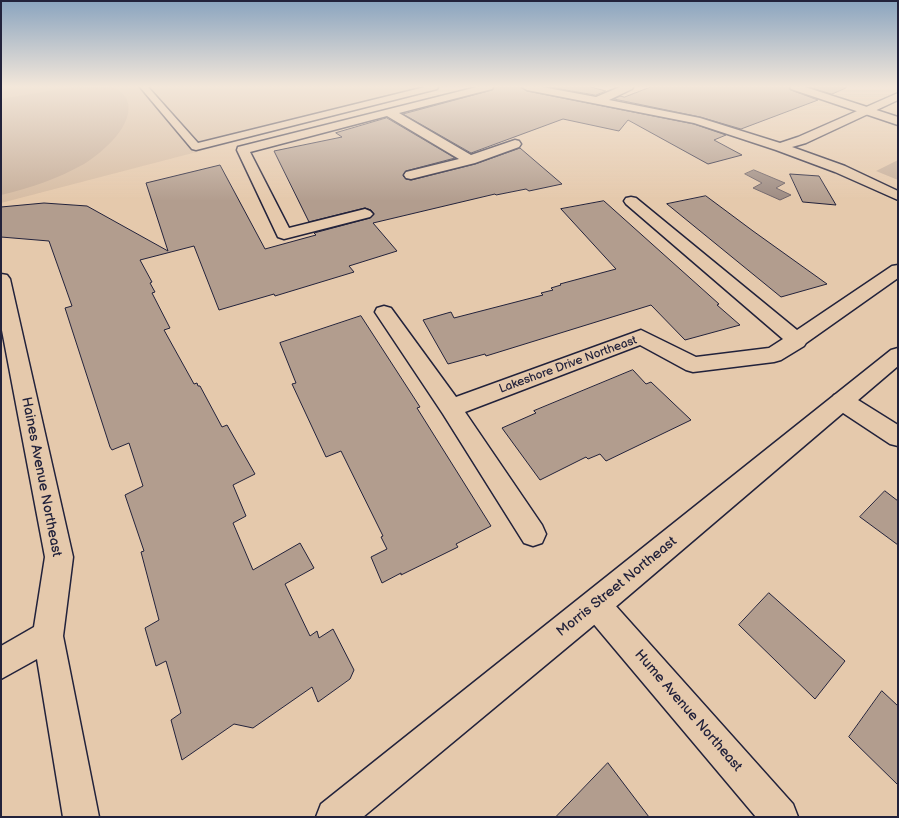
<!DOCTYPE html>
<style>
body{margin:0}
#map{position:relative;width:899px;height:818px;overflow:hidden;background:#e5c9ac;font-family:"Balsamiq Sans",sans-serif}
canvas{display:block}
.frame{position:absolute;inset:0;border:2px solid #22223b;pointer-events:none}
</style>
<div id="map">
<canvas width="899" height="818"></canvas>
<div class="frame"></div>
</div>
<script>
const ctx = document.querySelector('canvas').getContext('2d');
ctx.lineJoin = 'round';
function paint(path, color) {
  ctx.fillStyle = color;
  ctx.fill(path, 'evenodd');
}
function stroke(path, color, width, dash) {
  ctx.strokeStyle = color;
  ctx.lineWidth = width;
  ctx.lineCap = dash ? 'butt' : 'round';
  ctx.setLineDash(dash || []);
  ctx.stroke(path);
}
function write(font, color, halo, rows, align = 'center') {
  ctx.font = font + ' "Balsamiq Sans",sans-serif';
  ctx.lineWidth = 3.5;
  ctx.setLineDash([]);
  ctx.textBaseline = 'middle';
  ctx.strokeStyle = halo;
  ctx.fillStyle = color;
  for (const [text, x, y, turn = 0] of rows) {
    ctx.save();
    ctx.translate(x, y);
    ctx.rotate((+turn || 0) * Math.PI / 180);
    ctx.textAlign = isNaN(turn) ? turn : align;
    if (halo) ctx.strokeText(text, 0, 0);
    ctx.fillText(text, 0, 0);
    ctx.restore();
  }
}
const built = new Path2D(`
 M1,87h445l-445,116z`);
const green = new Path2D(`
 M72,87c13,0 28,-3 40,0 6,1 13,8 15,13 9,24 -25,53 -43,64 -27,15 -53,24 -83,31v-96z
 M898,160v20l-22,-9z`);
const water = new Path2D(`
 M754,170l31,13 -9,5 15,7 -11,5 -27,-12 9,-5 -17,-9z`);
const building = new Path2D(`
 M494,87h27l6,4 167,33 32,11 -12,5 28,15 -34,9 -80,-44 -9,11 -56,-12 -92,34 -68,-39 89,-24z
 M549,87h42l15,4 -10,4z
 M651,87h138l2,3 27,10 -77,29 -41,-12 -86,-18 6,-3 4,1z
 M809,87h37v1l-14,6z
 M387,118l68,40 -49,13 -3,5 3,3 5,1 64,-16 45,-16 42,36 -33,7 -3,-2 -30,6 -1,-1 -122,29 24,28 -48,15 5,6 -79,24 -1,-2 -55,16 -25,-64 -54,14 12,22 -2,1 5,9 -3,1 18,35 -6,2 30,54 3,-1 1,3h2l22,41 5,-2 28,49 -22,11 13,31 -13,7 20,47 47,-27 14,25 -29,16 25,52 7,-5 2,7 14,-9 21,41 -4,9 -32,23 -6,-15 -59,41 -19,-4 -52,36 -11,-40 10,-7 -15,-52 -10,5 -11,-38 14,-8 -18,-68 3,-1 -19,-56 18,-9 -14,-43 -17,7 -2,-3 -45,-139 7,-2 -23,-65 -48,-4v-30l43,-4 43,3 81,45 -22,-68 74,-18 45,84 51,-14 -2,-2 56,-15 4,-4 -3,-4 -6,-2 -56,14 -35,-71 68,-14 -6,-4z
 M790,174l29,2 17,29 -33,-3z
 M706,196l47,35 74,53 -46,13 -114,-93z
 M604,201l115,103 -2,1 23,20 -55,15 -34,-35 -165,51 -1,-2 -37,10 -25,-44 28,-8 3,6 89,-23 -2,-2 12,-3 -2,-2 10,-3 -1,-1 56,-15 -55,-60z
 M361,316l59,91 -3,1 74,118 -35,18 2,3 -57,28v-2l-19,10 -11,-26 16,-8 -6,-12 2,-1 -42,-85 -15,6 -34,-73 4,-1 -16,-40z
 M633,370l13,14 5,-2 40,38 -85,41 -6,-7 -12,5 -2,-2 -46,23 -38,-52 34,-15 -2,-2z
 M885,491l13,10v44l-38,-28z
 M769,593l76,68 -30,38 -76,-74z
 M882,691l16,15v79l-49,-48z
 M608,763l41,54h-93z`);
const service = new Path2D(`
 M140,87h8l50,56 227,-56h13l-1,2 -241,61 -4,-1z`);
const minor = new Path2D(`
 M477,87h16l-1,2 -93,24 72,42 44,-15 4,1 2,3 -2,3 -44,16 -64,16 -5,-1 -2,-3 2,-3 53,-13 -72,-43 -137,36 39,76 76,-19 5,2 3,3 -3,3 -86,22 -6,-2 -41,-87 1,-3z
 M522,87h20l54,10 24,-10h13l-1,2 -23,11 91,18 80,25 18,-6 100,-44v7l-92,43 -14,4 53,19 53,25v9l-63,-28 -59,-22 -82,-27 -167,-33z
 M631,197l5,1 161,132 95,-64 6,-1v13l-92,65 -2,3 -23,14 -7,2 -81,10 -7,-2 -46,-25 -175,67 77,113 4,9 -4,9 -9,3 -9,-3 -81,-129 -68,-102 2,-4 7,-2 7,2 65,89 185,-67 55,27 73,-9 14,-9 -157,-135 -2,-3 2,-3z
 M1,274l6,1 3,4 63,278 -10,79 36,181h-36l-26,-158 -36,20v-33l33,-19 11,-70 -44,-232z
 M842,393l8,2 48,30v21l-8,-2 -56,-37 -3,-6 3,-6z
 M596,591l10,4 187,209 5,13h-42l-170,-202 -4,-10 4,-10z`);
const tertiary = new Path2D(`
 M790,87h15l93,30v8l-107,-36z
 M898,348v18l-292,249 -243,202h-47l5,-13 570,-454z`);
const streetNames = [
 ["Lakeshore Drive Northeast",568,365,-20]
];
const nearStreetnames = [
 ["Haines Avenue Northeast",41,477,79],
 ["Morris Street Northeast",617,587,-39],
 ["Hume Avenue Northeast",688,711,49]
];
paint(built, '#d6bca3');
paint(green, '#c6ae9a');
paint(water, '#9d8b82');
stroke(water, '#6c6166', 1);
paint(building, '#b29d8e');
stroke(building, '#22223b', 1);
stroke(service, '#22223b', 3);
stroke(minor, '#22223b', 3);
stroke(tertiary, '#22223b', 3);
paint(service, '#e5c9ac');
paint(minor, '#e5c9ac');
paint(tertiary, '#e5c9ac');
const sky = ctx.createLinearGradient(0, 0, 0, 201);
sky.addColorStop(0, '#8aa4bf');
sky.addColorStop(0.43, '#f3e7da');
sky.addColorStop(1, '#f3e7da00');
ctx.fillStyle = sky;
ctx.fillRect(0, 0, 899, 201);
write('12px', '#22223b', '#e5c9ac', streetNames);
write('14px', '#22223b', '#e5c9ac', nearStreetnames);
</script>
